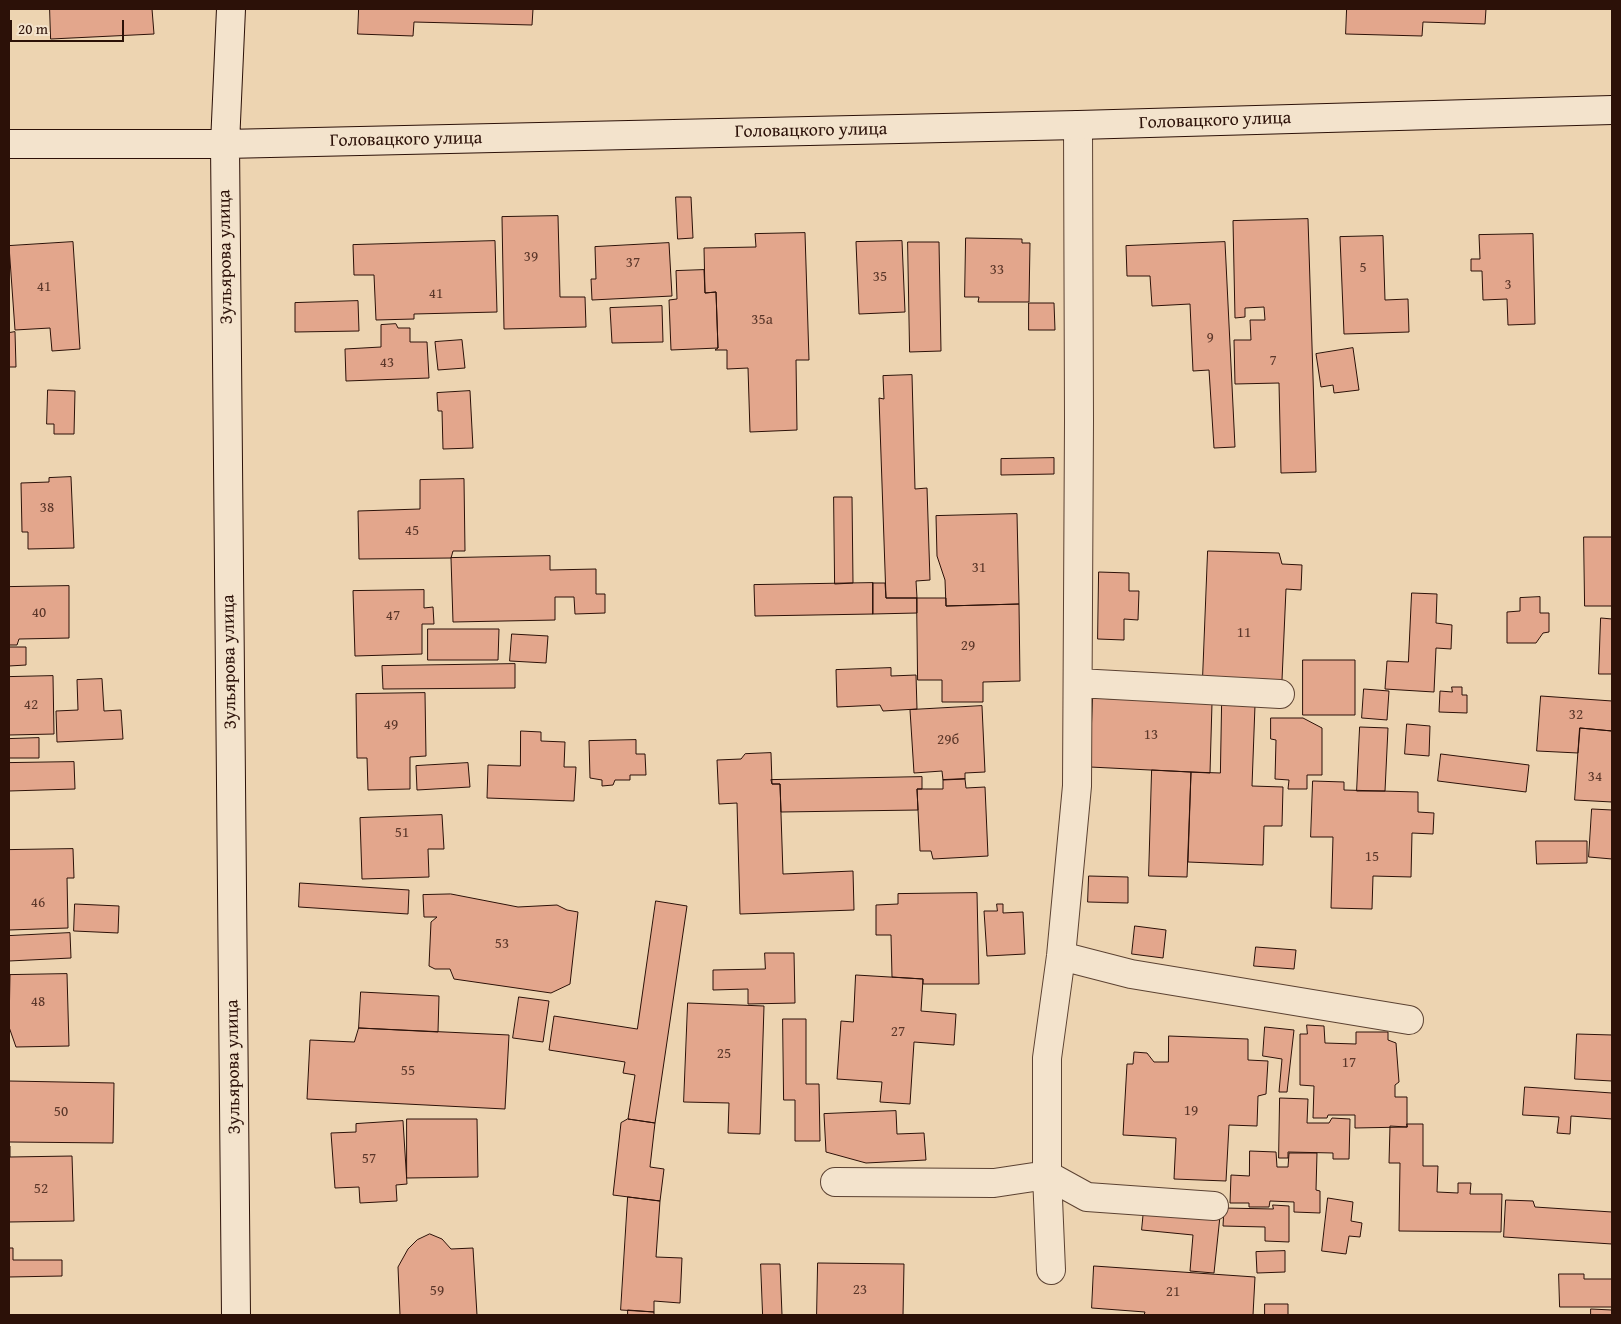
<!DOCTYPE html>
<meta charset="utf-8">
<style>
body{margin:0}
#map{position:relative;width:1621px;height:1324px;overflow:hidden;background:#edd4b1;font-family:"Gentium Book Plus",serif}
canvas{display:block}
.frame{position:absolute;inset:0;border:10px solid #2c1108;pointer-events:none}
.scale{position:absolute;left:10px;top:20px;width:114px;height:22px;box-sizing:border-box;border:2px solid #2c1108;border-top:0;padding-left:6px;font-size:15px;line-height:18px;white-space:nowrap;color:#2c1108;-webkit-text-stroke:4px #f3e3cc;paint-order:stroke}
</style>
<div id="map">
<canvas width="1621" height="1324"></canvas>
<div class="frame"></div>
<div class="scale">20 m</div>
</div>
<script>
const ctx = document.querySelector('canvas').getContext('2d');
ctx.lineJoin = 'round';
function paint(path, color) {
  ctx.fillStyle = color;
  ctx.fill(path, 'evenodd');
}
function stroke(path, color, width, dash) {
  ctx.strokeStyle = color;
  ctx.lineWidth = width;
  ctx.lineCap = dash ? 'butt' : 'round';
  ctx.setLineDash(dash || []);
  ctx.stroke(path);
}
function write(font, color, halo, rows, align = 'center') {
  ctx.font = font + ' "Gentium Book Plus",serif';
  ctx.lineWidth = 4.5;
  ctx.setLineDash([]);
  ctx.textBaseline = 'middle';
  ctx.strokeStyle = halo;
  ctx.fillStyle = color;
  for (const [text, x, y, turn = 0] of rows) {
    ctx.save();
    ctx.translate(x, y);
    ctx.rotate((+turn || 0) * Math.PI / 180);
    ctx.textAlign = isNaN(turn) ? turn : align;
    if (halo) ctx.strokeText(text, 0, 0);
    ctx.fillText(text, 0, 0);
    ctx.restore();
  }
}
const building = new Path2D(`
 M50,9h102l2,25 -103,5z
 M359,9h174l-1,16 -118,-3 -1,14 -55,-2z
 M1347,9h139l-1,15 -62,-2 -1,14 -76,-2z
 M676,197h15l2,41 -15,1z
 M558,216l2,81h25l1,30 -82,2 -2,-112z
 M1308,219l8,253 -35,1 -2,-90 -44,1 -1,-44h17l-1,-20h15l-1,-13 -19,1v9l-10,1 -2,-97z
 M805,233l4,127h-13l1,70 -47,2 -2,-64 -21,1v-19h-12l3,-2 -2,-56 -11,1 -1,-45 52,-1 -1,-13z
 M1533,234l2,90 -27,1 -1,-26 -24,1 -1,-29h-11v-12h9l-1,-24z
 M1383,236l2,64 23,-1 1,33 -65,2 -4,-97z
 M966,238l56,1v4h8l-1,59h-51l1,-5h-14z
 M495,241l2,71 -83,2v5l-38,1 -2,-45h-20l-1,-30z
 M902,241l3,71 -46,2 -3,-72z
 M73,242l7,107 -28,2 -2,-23 -35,2 -6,-84z
 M908,242h31l2,109 -31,1z
 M1225,242l10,205 -21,1 -5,-78 -16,1 -3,-67 -38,2 -2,-30h-23l-1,-30z
 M669,243l3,53 -80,4 -1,-21h5l-1,-32z
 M704,270l1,23 11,-1 2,56 -47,2 -2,-50 8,-1 -1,-28z
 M358,301l1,30 -64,1v-29z
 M1029,303h25l1,27h-26z
 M662,306l1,36 -51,1 -2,-35z
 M396,324l2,4h12v14h17l2,36 -83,3 -1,-32 36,-2v-22z
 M15,332l1,35h-7v-34z
 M462,340l3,28 -27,2 -3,-28z
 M1353,348l6,42 -25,3 -1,-8 -12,2 -5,-33z
 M912,375l3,114 12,-1 3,92 -14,1 1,17h-31l-7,-200 5,1 -1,-23z
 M48,390l27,1 -1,43h-20v-10h-7z
 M470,391l3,57 -30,1 -1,-38h-4l-1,-18z
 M1054,458v16l-53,1v-16z
 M71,477l3,71 -46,1v-17h-6l-1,-49 28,-1v-4z
 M464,479l1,72h-12l-2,7 -92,1 -1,-48 62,-2v-29z
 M834,497h18l1,86 -18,1z
 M1017,514l2,90 -73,2 -1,-26 -8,-24 -1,-40z
 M1584,537h28v69h-27z
 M1208,551l71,2 3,11 20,1 -1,25 -15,-1 -4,91 -79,-3z
 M550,556v14l46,-1v25h9v19l-30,1 -1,-17h-19v23l-102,2 -2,-64z
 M1099,572l30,1v18h10l-1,29 -14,-1v21l-26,-1z
 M873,583h12l1,15h31v15l-44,1z
 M873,583v31l-118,2 -1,-31z
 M69,586v52l-50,1 -2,6h-8v-58z
 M424,590v18l9,-1 1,17h-12v30l-67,2 -2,-65z
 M1412,593l25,1 -1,29 16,2 -1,24 -15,-1 -2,44 -49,-3 2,-28 21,1z
 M1540,597v16h9v19l-6,1 -7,10h-29v-31l13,-1v-13z
 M917,598h29v8l73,-2 1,77 -37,1v20h-41v-22h-24z
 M1601,618l11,1v55h-13z
 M428,629h71l-1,31h-70z
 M512,634l36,2 -2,27 -36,-2z
 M9,647h17v18l-17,1z
 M1303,660h52v55h-52z
 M515,664v24l-132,1 -1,-23z
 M891,668v8l25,-1 1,34 -34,2 -3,-6 -43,2 -1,-37z
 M53,676l1,58 -45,1v-58z
 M102,679l2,32 17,-1 2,29 -66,3 -1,-31 22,-1 -1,-30z
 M1452,687h10v8h5v18l-28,-1 1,-21 12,1z
 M1364,689l25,2 -2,29 -25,-2z
 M425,693l1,63 -16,1v32l-42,1 -1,-32h-10l-1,-64z
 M1541,696l71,5v30l-32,-3 -2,25 -41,-2z
 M1093,698l119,5 -2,70 -120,-6z
 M1222,704l33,1 -3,81 31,1 -1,39h-18l-1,39 -75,-3 3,-90 29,1z
 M982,706l3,66 -20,1v6l-22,1 -1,-9 -28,2 -4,-63z
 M1271,718h32l19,10v47h-15v14h-19l1,-9 -14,-1 1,-39 -5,-1z
 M1407,724l23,2 -1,30 -24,-2z
 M1360,727l28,1 -3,63h-28z
 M1580,728l32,3v71l-37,-2z
 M521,731l20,1v9l24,1 -1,25h12l-2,34 -87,-3 1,-33 32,1z
 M39,738v20h-30v-19z
 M636,740v14h9l1,21h-16v5h-15l-2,5 -11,1v-6l-12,-2 -1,-37z
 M771,753l1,31h8l3,90 70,-3 1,39 -114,4 -3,-111 -18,1 -2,-44 24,-1 4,-5z
 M1441,754l88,11 -3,27 -88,-11z
 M74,762l1,27 -66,2v-28z
 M468,763l2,24 -53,3 -1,-24z
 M1152,770l39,2 -4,105 -38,-1z
 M922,777v12h-5l1,21 -137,2 -1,-28h-8l-1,-4z
 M965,779l1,9 19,-1 3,69 -55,3 -2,-8h-11l-3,-62h26v-9z
 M1313,781l31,1v8l74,2v20l16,1 -1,21 -21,-1 -1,44 -38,-1 -1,33 -41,-1 2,-71h-22z
 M1592,809l20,1v49l-23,-2z
 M442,815l2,34h-16l1,28 -67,2 -2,-61z
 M1536,841h51v22l-50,1z
 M73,849l1,29h-7l1,50 -59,2v-80z
 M1089,876l39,1v26l-40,-1z
 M300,883l109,7 -1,24 -109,-7z
 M977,893l2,91h-56v-5l-31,-2 -1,-42h-15v-30l22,-1v-10z
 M451,894l67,13 39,-2 10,5 11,2 -8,72 -19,9 -97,-14 -4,-10h-15l-6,-3 2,-44 6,-5h-13l-1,-22z
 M656,901l31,5 -32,217 -27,-4 7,-44 -12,-2 2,-11 -76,-12 5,-34 83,13z
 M75,904l44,2 -1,27 -44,-2z
 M997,904h6v9l20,-1 2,42 -38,2 -3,-45h13z
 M1135,926l31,4 -3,28 -31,-4z
 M70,933l1,25 -62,3v-25z
 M1256,947l40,3 -2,19 -40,-3z
 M765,953h29l1,50 -47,1v-15l-35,1v-20l52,-1z
 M67,974l2,72 -53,1 -7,-20 1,-52z
 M856,975l67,4 -2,32 35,3 -2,31 -40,-3 -4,62 -30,-2 2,-20 -45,-3 4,-58 12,1z
 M361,992l78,4 -1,36 -79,-4z
 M519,997l30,4 -6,41 -30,-4z
 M688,1003l76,3 -4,128 -32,-1 1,-30 -45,-1z
 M783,1019h23v65h13l1,57h-25v-41h-11z
 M1307,1025l17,1 1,17 31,1v-12h32v8l8,3 3,39 -4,3v12h12v30l-52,1v-13h-27l-1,3h-14l1,-32 -14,-1v-51h7z
 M1265,1027l29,3 -7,62h-8l3,-33 -19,-3z
 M359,1028l150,7 -4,74 -198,-10 3,-59 44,2z
 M1577,1034l35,1v46l-37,-2z
 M1169,1036l79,3v21l20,1 -2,33 -8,2 -1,30 -28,-1 -3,56 -52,-2 2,-41 -53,-3 4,-71h6l1,-12 13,1 7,9h14z
 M9,1081l105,2 -1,60 -104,-1z
 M1525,1087l87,6v26l-41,-3 -1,18 -13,-1 2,-16 -36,-2z
 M1280,1098l28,1 -1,24h22l3,-5 18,1 -1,40h-16v-6l-45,-1v6h-9z
 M896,1111l1,23 27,-1 2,27 -60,3 -40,-11 -2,-38z
 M407,1119h70l1,58 -71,1z
 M628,1119l27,4 -5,44 14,2 -4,32 -47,-6 8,-72z
 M403,1121l4,63 -11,1 1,16 -37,2 -1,-16 -24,1 -4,-55 25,-1v-8z
 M1407,1124h16v42h15l-1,26 21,1v-10h13l-1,11h32l-1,38 -102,-1 1,-68h-11l1,-37 17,1z
 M9,1146h1v11l62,-1 2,65 -65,1z
 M1250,1151l26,1 1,15h11l1,-14h28l-1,37 4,1v22l-26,-1v-10l-24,-1 -1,6h-20v-4h-19l1,-28 18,1z
 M628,1197l32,4 -4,56 26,1 -2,45 -26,-2v11l-33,-2z
 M1328,1198l25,4 -2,19 11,2 -2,14 -11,-1 -3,18 -24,-3z
 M1506,1200l27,1 2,6 77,5v32l-108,-7z
 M1273,1205l16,1v36l-24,-1v-14l-42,-1 1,-18 49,1z
 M1144,1209l76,7 -6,57 -24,-2 3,-36 -51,-5z
 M430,1234l12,5 9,10 22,-1 4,67h-77l-2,-48 10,-18 9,-9z
 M9,1248h4v12h49v16l-53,1z
 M1285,1251v21l-28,1 -1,-21z
 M818,1263l86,1 -1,51h-86z
 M761,1264h19l2,51h-19z
 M1094,1266l161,11 -2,38h-109l1,-3 -53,-4z
 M1559,1274h25v5h28v28h-52z
 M1265,1304h23v11h-23z
 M1591,1309l21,1v5h-21z
 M628,1310l26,2v3h-26z`);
const street = new Path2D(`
 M1078,683l202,11
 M1061,956l70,18 278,46
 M835,1182l159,1 53,-8 40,22 127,9
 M1051,1270l-4,-95v-117l14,-102 16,-170 2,-365 -1,-296`);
const secondary = new Path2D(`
 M231,9l-6,135 11,1171
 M9,144h216l853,-19 534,-15`);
const numberNames = [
 ["39",531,257],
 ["37",633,263],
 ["5",1363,268],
 ["33",997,270],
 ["35",880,277],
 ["3",1508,285],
 ["41",44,287],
 ["41",436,294],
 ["35а",762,320],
 ["9",1210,338],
 ["7",1273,361],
 ["43",387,363],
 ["38",47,508],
 ["45",412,531],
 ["31",979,568],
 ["40",39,613],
 ["47",393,616],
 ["11",1244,633],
 ["29",968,646],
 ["42",31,705],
 ["32",1576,715],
 ["49",391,725],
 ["13",1151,735],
 ["29б",948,740],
 ["34",1595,777],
 ["51",402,833],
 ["15",1372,857],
 ["46",38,903],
 ["53",502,944],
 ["48",38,1002],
 ["27",898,1032],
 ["25",724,1054],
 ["17",1349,1063],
 ["55",408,1071],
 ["19",1191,1111],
 ["50",61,1112],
 ["57",369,1159],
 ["52",41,1189],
 ["23",860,1290],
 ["59",437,1291],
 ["21",1173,1292]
];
const streetNames = [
 ["Головацкого улица",1215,121,-2],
 ["Головацкого улица",811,131,-1],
 ["Головацкого улица",406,140,-1],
 ["Зульярова улица",226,257,-91],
 ["Зульярова улица",230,662,-91],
 ["Зульярова улица",234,1067,-91]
];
paint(building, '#e3a68c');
stroke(building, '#2c1108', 1);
stroke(street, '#5c4232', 30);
stroke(secondary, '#2c1108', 30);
stroke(street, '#f3e3cc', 28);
stroke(secondary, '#f3e3cc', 28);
write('15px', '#5a3629', null, numberNames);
write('18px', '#2c1108', '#f3e3cc', streetNames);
</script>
